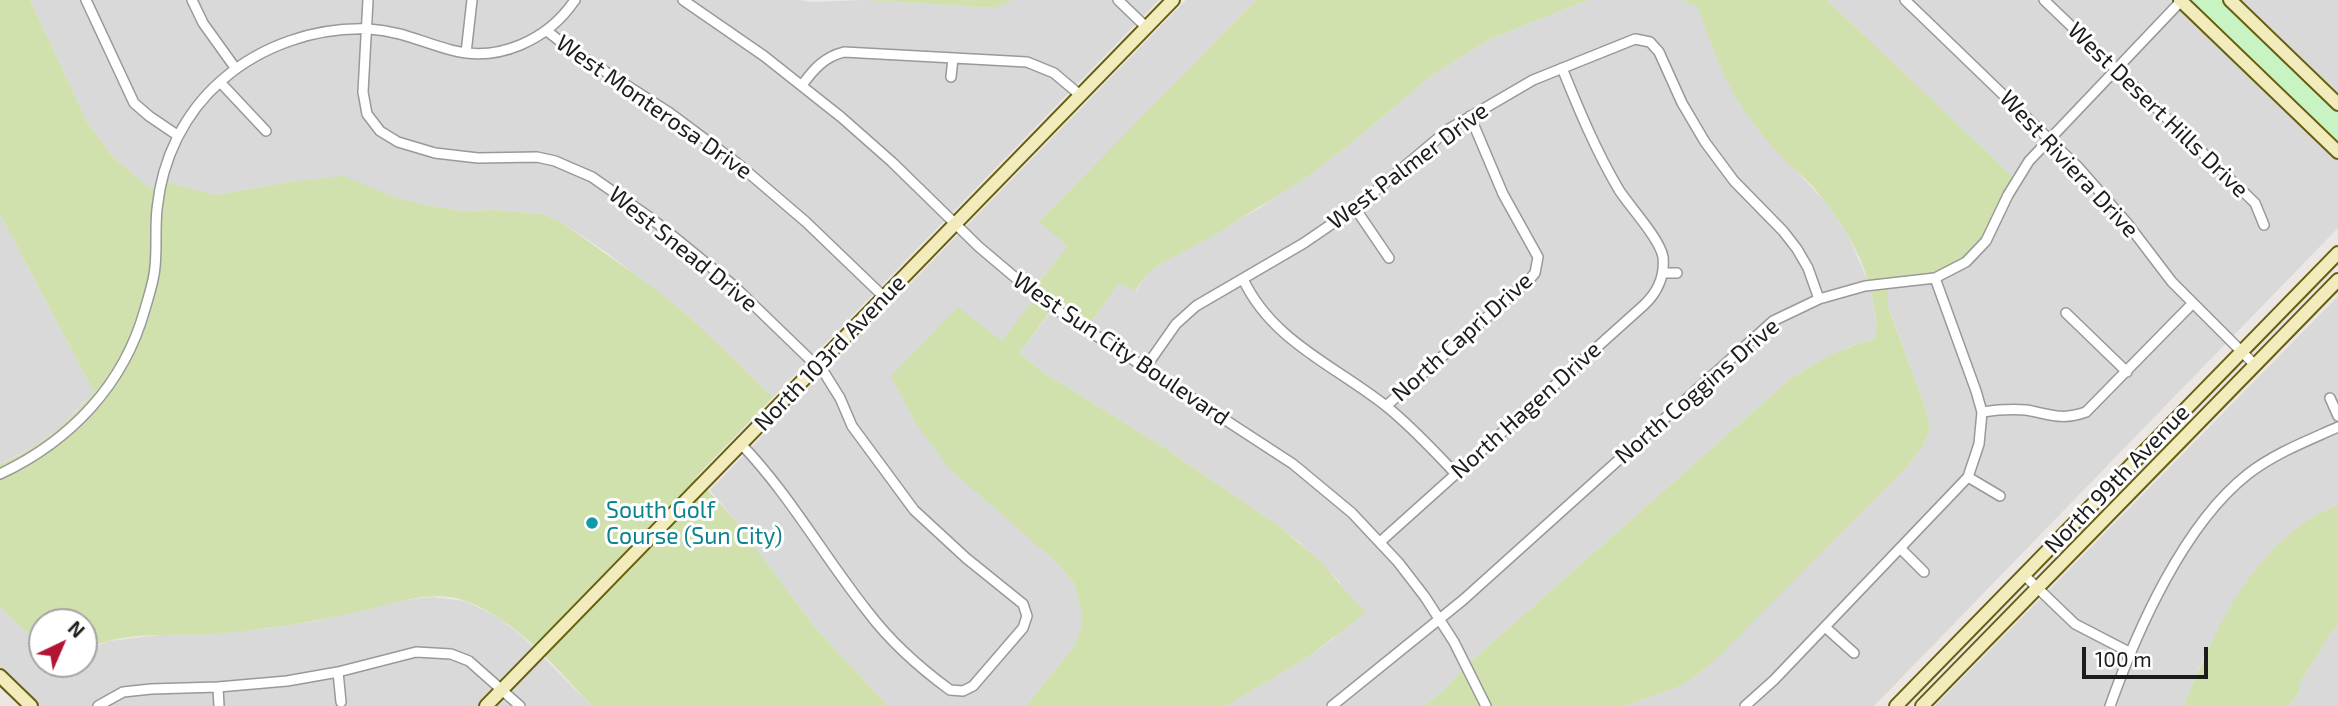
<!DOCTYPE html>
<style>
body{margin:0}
#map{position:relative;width:2338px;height:706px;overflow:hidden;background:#ece7e3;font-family:"Exo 2",sans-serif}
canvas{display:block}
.north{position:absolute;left:28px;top:608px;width:70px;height:70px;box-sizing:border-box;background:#fff;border:2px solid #a4a4a4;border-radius:50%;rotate:44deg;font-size:19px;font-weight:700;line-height:28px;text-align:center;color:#1c1c1c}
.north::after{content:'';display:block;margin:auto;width:24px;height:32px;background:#b21532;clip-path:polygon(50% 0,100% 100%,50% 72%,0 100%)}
.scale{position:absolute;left:2082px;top:647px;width:126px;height:32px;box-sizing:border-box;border:4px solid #1c1c1c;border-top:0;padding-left:9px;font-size:21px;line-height:24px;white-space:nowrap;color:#1c1c1c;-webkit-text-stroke:5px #fff;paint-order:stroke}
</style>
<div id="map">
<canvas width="2338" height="706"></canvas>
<div class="north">N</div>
<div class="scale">100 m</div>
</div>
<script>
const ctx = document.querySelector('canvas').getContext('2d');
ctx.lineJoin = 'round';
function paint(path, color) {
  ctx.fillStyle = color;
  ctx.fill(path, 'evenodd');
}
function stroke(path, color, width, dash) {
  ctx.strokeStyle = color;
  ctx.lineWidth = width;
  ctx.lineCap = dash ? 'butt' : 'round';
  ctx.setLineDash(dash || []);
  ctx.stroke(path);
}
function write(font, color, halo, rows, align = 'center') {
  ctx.font = font + ' "Exo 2",sans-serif';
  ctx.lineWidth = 6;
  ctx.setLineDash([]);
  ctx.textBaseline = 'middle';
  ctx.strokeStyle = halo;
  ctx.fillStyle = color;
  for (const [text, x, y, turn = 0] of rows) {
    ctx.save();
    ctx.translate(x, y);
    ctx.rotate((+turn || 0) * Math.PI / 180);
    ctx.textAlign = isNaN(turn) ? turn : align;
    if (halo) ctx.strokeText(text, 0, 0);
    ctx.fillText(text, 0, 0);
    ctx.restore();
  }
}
const residential = new Path2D(`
 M30,0h769l13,2 52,-2 131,8 17,-8h147l-386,397 -81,-78 -86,-67 -45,-30 -19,-8 -46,-4 -34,1 -172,-29 -75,13 -52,-14 -2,9 -12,-1 -36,-32 -26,-35z
 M1186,0h70l-216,222 29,24 -38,45 6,5 -35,45 -110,35 24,48 139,137 19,22 7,26v18l-6,18 -49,61h-138l-72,-77 -81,-109 -25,-30z
 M1588,0h93l16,6 22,56 21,42 19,27 70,75 19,29 22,51 8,46 -3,7 -24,7 -41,20 -20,13 -323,286 -23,25 -20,16h-198l82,-49 27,-20 5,-55 -40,-39 -20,-16 -118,-81 -121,-75 -22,-18 35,-45 32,21 33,-47 17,9 10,-16 14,-11 98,-55 87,-61 86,-72 28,-18 31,-19z
 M1827,0h343l168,160v68l-464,478h-250l59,-21 19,-14 204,-203 17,-22 7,-17 -5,-22 -37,-102v-21l127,-104z
 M2239,0h99v95z
 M0,214l94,178 -35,36 -24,18 -35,18z
 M2338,296v209l-8,3 -90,84 -35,61 -21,53h-249z
 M433,597l32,4 33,16 24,19 70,70h-554l-38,-37v-62l42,40v17l20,1 22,-1v-13l25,-10 51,-6 52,-1 52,-5 51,-8 51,-11 29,-9z
 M2338,624v82h-49l10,-14v-8l30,-48z`);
const grass = new Path2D(`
 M0,0h30l57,122 26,35 36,31 11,2 3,-9 52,14 75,-13 53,-6 56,23 33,7 30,5 34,-1 46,4 19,8 90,64 41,33 81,78 -77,80 39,43 81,109 72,77h-296c-36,-38 -75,-86 -126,-105 -34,-12 -71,2 -104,10 -49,11 -98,19 -147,23 -43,3 -93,-5 -131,17v-29h-42v25l-42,-40v-143c38,-15 67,-41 94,-72l-94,-178z
 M864,0h148l-17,8z
 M1256,0h332l-98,39 -31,19 -28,18 -86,72 -43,32 -86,54 -56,30 -14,11 -11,16 -16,-8 -33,46 -33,-21 -34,45 22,18 121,75 118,81 41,35 44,51 -57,44 -82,49h-200l49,-61 6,-18v-18l-7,-26 -19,-22 -104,-91 -35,-46 -25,-48 67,-69 44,34 34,-45 -5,-4 37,-46 -29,-24z
 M1681,0h146l189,180 -40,72 -41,26 -47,6v22l37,101 5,22 -7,17 -17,22 -184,185 -20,18 -19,14 -59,21h-200l20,-16 23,-25 323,-286c27,-18 54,-32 85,-40 4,-12 0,-24 -2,-37 -7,-43 -33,-85 -62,-117 -7,-8 -16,-15 -23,-22 -18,-18 -35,-38 -48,-59 -19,-30 -30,-65 -43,-98z
 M2338,505v119l-9,12 -30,48v8l-10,14h-105c31,-77 71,-168 154,-201z`);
const park = new Path2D(`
 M2193,0h31l114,111v36l-146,-143z`);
const street = new Path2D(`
 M86,0l48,103 15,13 28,19
 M192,0l11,23 33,46
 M368,0l-5,92 4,22 13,17 18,11 37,11 43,5 59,-1 18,4 37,16 60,42 82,67 91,88 15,24 12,28 62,84 52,48 57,46 4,12 -4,12 -50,58 -10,5 -13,-1c-30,-22 -60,-49 -82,-78 -44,-55 -78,-117 -127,-168
 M683,0l81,56 77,61 51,45 87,85 64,54 250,163 59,49 46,49 27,35 29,45 32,64
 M1118,0l28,27
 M1905,0l173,167 49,56 45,59 83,83
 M2044,0l211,203 9,22
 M547,31l23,18 100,64 67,50 69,59 78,75
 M466,53l6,-53
 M951,77l2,-19
 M220,82l46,49
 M802,85c12,-16 22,-28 42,-33l183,10 27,11 26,22
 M1355,208l34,50
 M1663,273h14
 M1243,279c29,62 91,86 143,127 25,20 47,44 69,67
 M2066,313l61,59
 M1145,368l31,-44 20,-18 108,-63 51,-35 94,-79 84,-49 102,-41 15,3 9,10 23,51 23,39 29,39 49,50 14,18 11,19 11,31
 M2330,398l8,18
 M1386,406l143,-126 6,-7 3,-16 -35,-63 -33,-78
 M1982,412c14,-2 29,-3 44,-2 24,4 35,11 60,2l106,-108
 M0,474c70,-33 124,-89 145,-165 4,-14 9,-28 10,-42 2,-19 0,-39 2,-58 5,-50 27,-96 65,-129 40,-35 94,-53 147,-51 32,2 52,13 82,21 47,13 97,-10 124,-50
 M1968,477l32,19
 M1380,542l264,-237c13,-12 21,-29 19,-48 -3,-18 -33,-50 -44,-67 -23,-39 -40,-80 -57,-122
 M1901,549l23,23
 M2024,575l51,49 56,29
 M1825,627l29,26
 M338,672l3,30
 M218,687l1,19
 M98,706l25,-14 28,-3 67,-2 69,-6 51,-9 78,-20 35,2 18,7 51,45
 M1332,706l131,-106 310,-279 46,-22 46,-13 70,-8 31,-16 20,-21 22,-46 21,-34 153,-161
 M1745,706l29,-26 194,-203 11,-33 3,-32 -6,-21 -41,-113
 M2110,706c27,-76 74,-182 138,-232 27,-21 59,-33 90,-47`);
const secondary = new Path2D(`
 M2180,0l158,152
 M2230,0l108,104
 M0,676l31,30
 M486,706l687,-706
 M1896,706l442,-453
 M1922,706l416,-426`);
const markers = [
 [592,523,7,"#0f9aa8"]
];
const streetNames = [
 ["West Monterosa Drive",654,107,35],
 ["West Desert Hills Drive",2158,110,44],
 ["West Riviera Drive",2069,164,47],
 ["West Palmer Drive",1408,166,-37],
 ["West Snead Drive",683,249,39],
 ["North Capri Drive",1462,337,-42],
 ["West Sun City Boulevard",1121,349,34],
 ["North 103rd Avenue",830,353,-46],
 ["North Coggins Drive",1697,391,-41],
 ["North Hagen Drive",1526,410,-42],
 ["North 99th Avenue",2117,479,-46]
];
const cultureNames = [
 ["South Golf",606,510],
 ["Course (Sun City)",606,536]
];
paint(residential, '#dad9d9');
paint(grass, '#d0e1ad');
paint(park, '#c8f3c3');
stroke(street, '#999', 12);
stroke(secondary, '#665f10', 16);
stroke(street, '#fff', 9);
stroke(secondary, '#f2ebbb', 12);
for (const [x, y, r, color] of markers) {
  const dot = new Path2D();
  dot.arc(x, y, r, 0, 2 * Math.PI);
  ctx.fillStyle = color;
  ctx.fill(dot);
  stroke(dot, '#fff', 2.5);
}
write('23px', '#1c1c1c', '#fff', streetNames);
write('23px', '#0d838f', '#fff', cultureNames, 'left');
</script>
